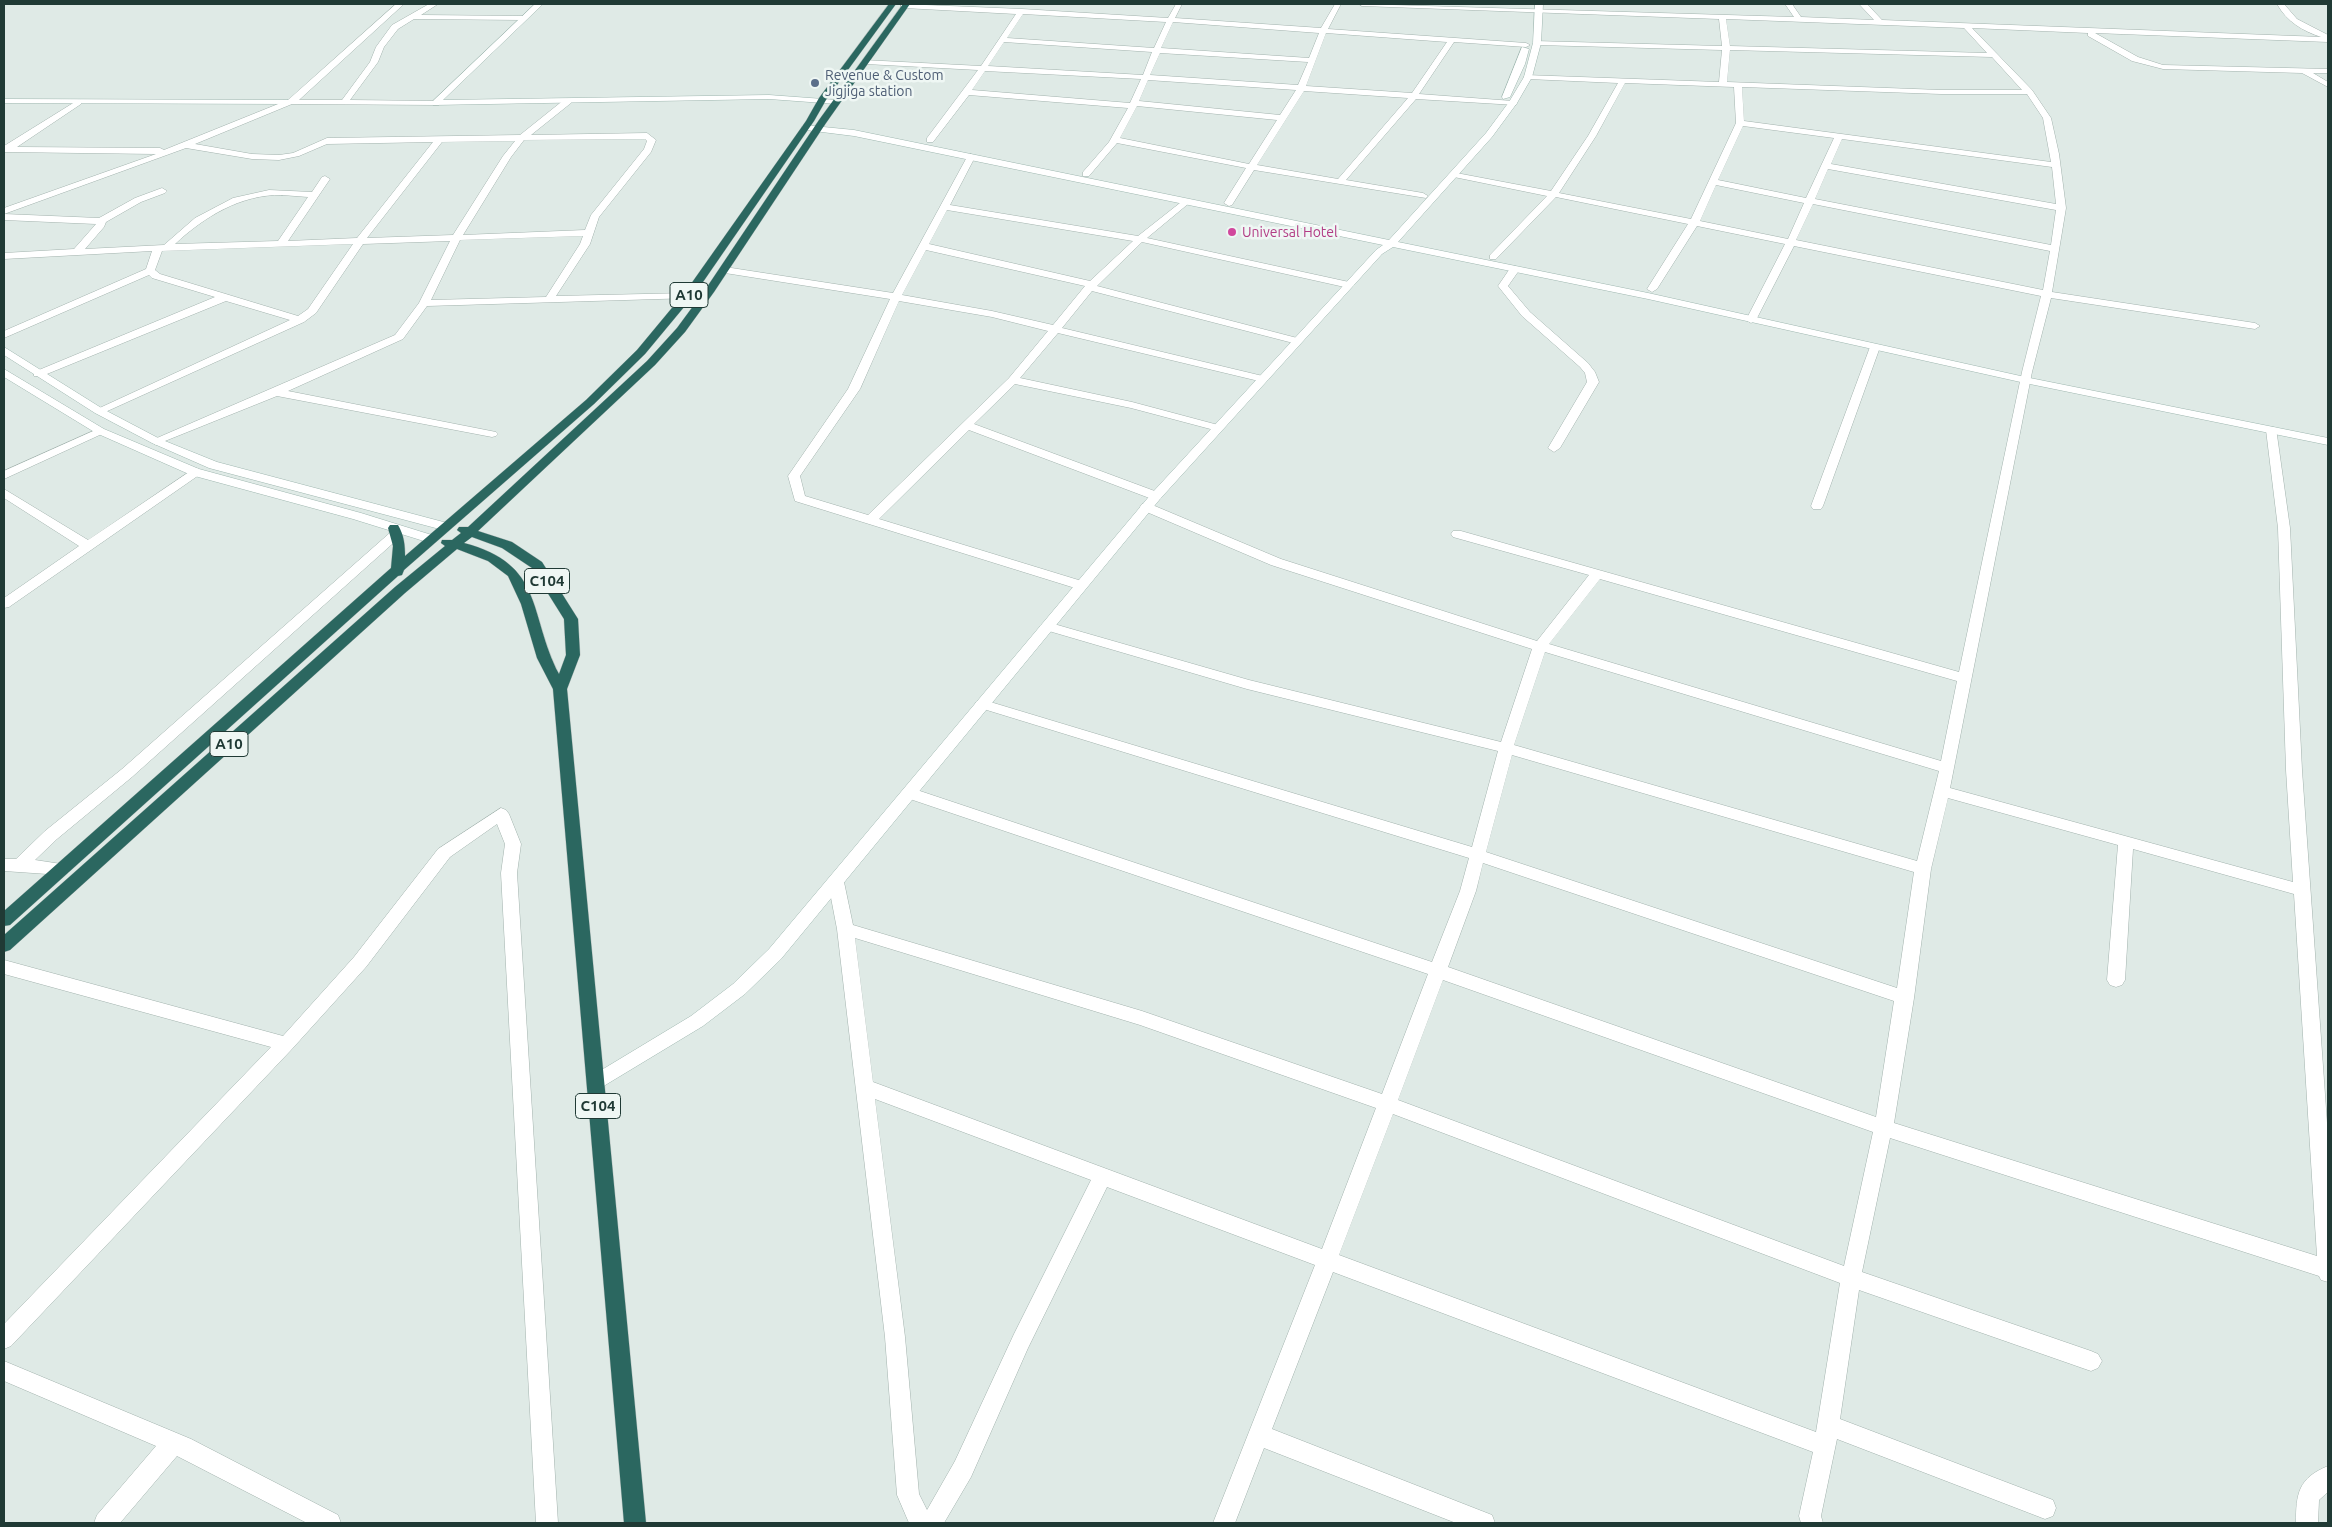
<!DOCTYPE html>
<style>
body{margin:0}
#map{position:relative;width:2332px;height:1527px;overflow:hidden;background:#dfeae6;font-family:Ubuntu,sans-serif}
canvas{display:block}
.frame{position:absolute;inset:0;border:5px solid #203a35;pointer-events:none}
</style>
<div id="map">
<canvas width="2332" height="1527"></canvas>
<div class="frame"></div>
</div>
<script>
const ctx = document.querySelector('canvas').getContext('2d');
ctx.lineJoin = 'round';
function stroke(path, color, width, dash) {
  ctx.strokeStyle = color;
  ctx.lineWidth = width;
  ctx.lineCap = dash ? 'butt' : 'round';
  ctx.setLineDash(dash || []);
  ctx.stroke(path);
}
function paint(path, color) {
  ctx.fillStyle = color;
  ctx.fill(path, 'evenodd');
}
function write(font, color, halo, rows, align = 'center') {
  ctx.font = font + ' Ubuntu,sans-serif';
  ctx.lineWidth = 5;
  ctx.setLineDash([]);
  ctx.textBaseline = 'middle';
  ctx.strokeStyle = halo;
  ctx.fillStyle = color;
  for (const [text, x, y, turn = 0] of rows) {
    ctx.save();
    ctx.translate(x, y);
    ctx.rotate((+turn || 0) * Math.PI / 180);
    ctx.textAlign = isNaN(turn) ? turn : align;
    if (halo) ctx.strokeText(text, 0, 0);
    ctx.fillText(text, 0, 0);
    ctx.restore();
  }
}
const street = new Path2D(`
 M396,4h8l-105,96h43l28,-38 6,-15 16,-22 37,-21h9l-17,11 103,1 4,2 -4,2 -110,-1 -16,10 -14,18 -6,15 -28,38 86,1h3v4l-147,-1 -97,40 57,10 27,1 14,-2 34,-15 193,-3 45,-36h6v4l-40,32 116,-2 9,7 -5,12 -52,65 -9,27 -34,52 132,-3 4,1v4l-265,8 -24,33 -115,52 208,41 2,2 -2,2 -4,1 -215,-41 -117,47 -4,2 -6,-4 245,-106 24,-32 31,-62 -87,3 -47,69 -12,9 -201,91 -4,1 -6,-3 197,-91 -64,-19 -184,75h-8v-4l181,-75 -63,-19 -3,-3 -145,63v-7l142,-62 6,-18 -148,8v-6l70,-4 22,-25 -92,-4v-6l95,4 36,-20 27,-10 5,3 -2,2 -24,9 -35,20 -2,5 -19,22 79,-4 31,-27 38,-20 36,-8 43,2 10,-15 3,-1 5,3 -42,62 69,-3 76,-96 -106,2 -28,12 -20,4 -27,-1 -66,-11 -182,66v-6l152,-54 -152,-2v-6l74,-46h3v4l-64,43 143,1 4,2 124,-50zM645,139l2,2 -3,8 -53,66 -6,15 -122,5 48,-78 13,-17zM515,141l-12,15 -50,79 -86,3 75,-96zM282,195l26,2 -30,44 -103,3c29,-27 66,-50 107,-49zM583,236l-3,8 -34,53 -115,3 29,-60zM353,244l-45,65 -10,7 -138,-42 -5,-4 7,-19z
 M901,4l121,5 146,9 8,-14h6l-7,14 146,10 14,-24h6l-13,25 198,14 4,2 -4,2 -72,-5 -35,52 94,7 4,2 -1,2 -100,-6 -70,81 77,13 5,3 -2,2 -172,-28 -22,35 -3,1 -5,-3 22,-35 -129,-25 -28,33h-6v-4l26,-30 19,-34 -159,-13 -36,47h-6v-4l51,-68 -112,-6h-3v-4l118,6 35,-52 -112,-6h-3zM1023,14l143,8 -12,26 -147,-10zM1173,22l146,11 -10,25 -148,-10zM1326,33l121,9 -35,51 -106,-7zM1004,42l148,10 -9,23 -155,-9zM1160,53l148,9 -10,23 -148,-10zM985,71l156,8 -11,24 -158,-13zM1148,80l148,10 -16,25 -141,-14zM1304,91l104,7 -70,81 -81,-14zM1137,106l140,14 -28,44 -129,-26z
 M1359,4l435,13 -9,-13h7l9,13 73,3 -15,-16h8l15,16 439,17c-18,-6 -34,-15 -44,-33h7l13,15 31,16v7l-233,-9 43,24 25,8 165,4v4h-15l15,9v5l-26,-14 -139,-4 -31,-8 -44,-25v-3l-116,-5 60,62 19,28 8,36 7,54 -14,84 203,31 5,3 -5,3 -204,-31 -19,74 -82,416 343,94 -7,-112 -8,-242 -12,-98 6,-3 4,1 14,100 12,242 26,367v145l-7,-2 -2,-4 -429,-138 -28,134 229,79 7,3 4,7 -4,7 -7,3 -232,-81 -19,129 213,81 3,8 -3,8 -8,3 -208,-80 -16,77 2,7h-22l-2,-7 14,-64 -480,-180 -61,157 220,86 3,8h-39l-192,-75 -29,75h-22l102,-258 -208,-78 -79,161 -57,129 -27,46h-35l-12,-28 -12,-158 -48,-408 -9,-47 2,-4 6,-2 6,2 2,4 9,43 289,86 240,83 46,-120 -524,-177 -3,-4 3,-4h10l518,173 28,-71 9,-33 -492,-151 -2,-3 2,-3h10l485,146 26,-96 -251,-62 -205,-60 -2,-3 7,-4 202,58 252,62 31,-93 -261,-84 -129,-55 -2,-3 2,-3h8l131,55 256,82 52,-66 -136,-38 -2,-3 2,-3h8l498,141 63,-300 19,-76 -247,-50 -38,74 -5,3 -5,-3 39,-76 -88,-18 -40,63 -5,3 -5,-3 41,-65 -132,-27 -60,62h-6v-4l57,-59 -93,-19 -3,-1v-4l100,19 37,-55 30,-53 -90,-4 -4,-2 1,-2 194,7 3,-32 -185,-5h-3v-4l188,5 -3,-27 -357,-13zM1726,19l238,9 23,25 -257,-7zM1730,50l262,7 30,33h-81l-214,-8zM1625,83l109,4 2,36 -45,96 -132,-26 37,-57zM1742,87l199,7h86l16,24 8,44 -307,-41zM1743,126l91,12 -28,60 -88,-18zM1842,139l210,28 4,37 -225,-40zM1828,169l228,41 -5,35 -236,-46zM1716,185l88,18 -16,36 -88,-18zM1813,204l237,47 -7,39 -247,-50zM1600,579l357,102 -16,80 -392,-117zM1545,652l394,119 -22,90 -403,-116zM1512,755l402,117 -17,116 -411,-136zM1948,798l170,47 -11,135 3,5 6,2 6,-2 3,-5 8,-131 161,45 23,362 -423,-133 20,-125 17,-129zM1483,863l411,138 -18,116 -428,-150 28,-76zM855,938l285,87 236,83 -54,141 -449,-167zM1443,980l430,152 -29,134 -446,-166zM875,1099l216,81 -77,154 -59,127 -28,49 -8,-16 -14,-157zM1393,1114l447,169 -24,149 -477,-177z
 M971,154l4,3 -25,48 188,31 47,-37 5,3 -2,2 -41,34 202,44 5,3 -5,3 -207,-46 -45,44 204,53 1,2 -5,3 -205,-53 -30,37 205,49 2,2 -6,3 -205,-49 -38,45 112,24 90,24 2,2 -6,3 -87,-23 -116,-24 -41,40 186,69 2,3 -2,3h-8l-183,-69 -90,89 206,63 2,3 -2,3h-10l-280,-87 -7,-25 60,-87 42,-90 -165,-26 -5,-3 5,-3 168,26 74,-136zM947,210l186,31 -43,40 -161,-37zM926,250l159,36 -32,39 -61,-14 -90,-16zM899,301l93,16 56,14 -39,47 -141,137 -63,-19 -5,-20 60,-87z
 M1515,266l5,3 -12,17 22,26 58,51 7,9 4,10 -39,66 -6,4 -6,-4 39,-66 -2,-9 -5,-6 -58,-51 -24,-30 13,-19z
 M1875,344l5,3 -57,159 -2,3h-8l-2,-3 59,-159z
 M100,428l6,3 -2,2 -100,46v-8z
 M195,468l4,1 2,3 -2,3 -190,132 -5,1v-10l75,-52 -75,-48v-9l84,51z
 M396,530l4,1 2,3 -2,3 -268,240 -75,62 -22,21 33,5 2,4 -2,4 -6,2 -58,-4v-12h12l29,-28 77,-62 270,-238z
 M501,808l5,2 3,4 12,30 -4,29 41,650h-22l-35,-650 4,-29 -8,-20 -47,33 -84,110 -74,82 -281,297 -7,3v-25l267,-277 -267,-73v-14l279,76 71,-79 84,-108z
 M4,1361l187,78 147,76 3,8h-34l-130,-67 -57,67h-26l3,-8 59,-69 -152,-65z
 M2328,1466v26l-9,8 -1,23h-22c0,-29 2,-45 32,-57z`);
const secondary = new Path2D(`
 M535,4h8l-100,96 326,-5 68,5 4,2 -4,2 -68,-5 -336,6v-4z
 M1535,4h8l-2,39 -9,34 -15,26 -25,34 -94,105 250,51 377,84 303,61v7l-303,-62 -377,-84 -255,-52 -11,7 -222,245 -379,460 -36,35 -42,32 -101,61 -6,3 -6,-3 -3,-5 3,-5 101,-61 42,-32 36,-35 383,-456 224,-243 7,-5 -529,-109 -48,-6 -4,-3 1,-2 51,5 535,110 97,-107 23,-31 15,-25 9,-34z
 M1522,47l7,2 -4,15 -15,33 -7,2 -1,-2z
 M4,99l287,1 4,2 -4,2 -287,-1z
 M4,347l99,62 57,30 57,23 234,62 2,3 -6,4 -238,-63 -57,-25 -57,-30 -91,-58z
 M4,369l100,60 95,40 162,44 74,23 2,3 -6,4 -4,-1 -74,-23 -162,-44 -95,-42 -92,-56z`);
const highway = new Path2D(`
 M889,4h7l-70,96 -12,21 -120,174 -49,59 -51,50 -190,166 -2,5 -4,1 -388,349 -6,1v-15l387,-343 2,-22 -5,-18 2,-3h8c6,10 7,20 7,31l181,-156 51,-50 49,-59 120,-170 13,-23z
 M903,4h7l-84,119 -112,169 -29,40 -30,33 -177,166 34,11 30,20 36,57 2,36 -13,34 79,834h-22l-71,-834 -16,-31 -16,-54 -13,-28 -20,-15 -31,-12 -52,44 -395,357 -6,2v-17l391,-348 50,-41 -4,-3 1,-3h10l9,-7 -4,-3 2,-3h9l179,-166 30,-33 28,-38 114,-170zM472,537l30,11 30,20 32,51 2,36 -7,19c-31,-60 -14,-110 -95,-131z`);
const markers = [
 [815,83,5,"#5c6f8a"],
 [1232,232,5,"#d1479c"]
];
const farServicenames = [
 ["Revenue & Custom",825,75],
 ["Jigjiga station",825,91]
];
const farHotelnames = [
 ["Universal Hotel",1242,232]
];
const shields = [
 [689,295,38],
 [547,581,45],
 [229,744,38],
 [598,1106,45]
];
const shieldNames = [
 ["A10",689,295],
 ["C104",547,581],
 ["A10",229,744],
 ["C104",598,1106]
];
stroke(street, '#a2b2ad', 1);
stroke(secondary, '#9eb6af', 1);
stroke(highway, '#bcc4c2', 1);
paint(street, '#fff');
paint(secondary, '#fff');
paint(highway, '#2b6760');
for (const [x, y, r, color] of markers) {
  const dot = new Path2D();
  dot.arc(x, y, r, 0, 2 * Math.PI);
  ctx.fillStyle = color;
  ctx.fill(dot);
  stroke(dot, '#eff7f4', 2);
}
write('14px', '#4e5e75', '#eff7f4', farServicenames, 'left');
write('14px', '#b23c85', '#eff7f4', farHotelnames, 'left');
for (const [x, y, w] of shields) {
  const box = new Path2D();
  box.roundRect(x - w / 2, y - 12.5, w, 25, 4);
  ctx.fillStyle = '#eff7f4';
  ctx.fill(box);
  stroke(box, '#203a35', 1);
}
write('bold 15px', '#203a35', null, shieldNames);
</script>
